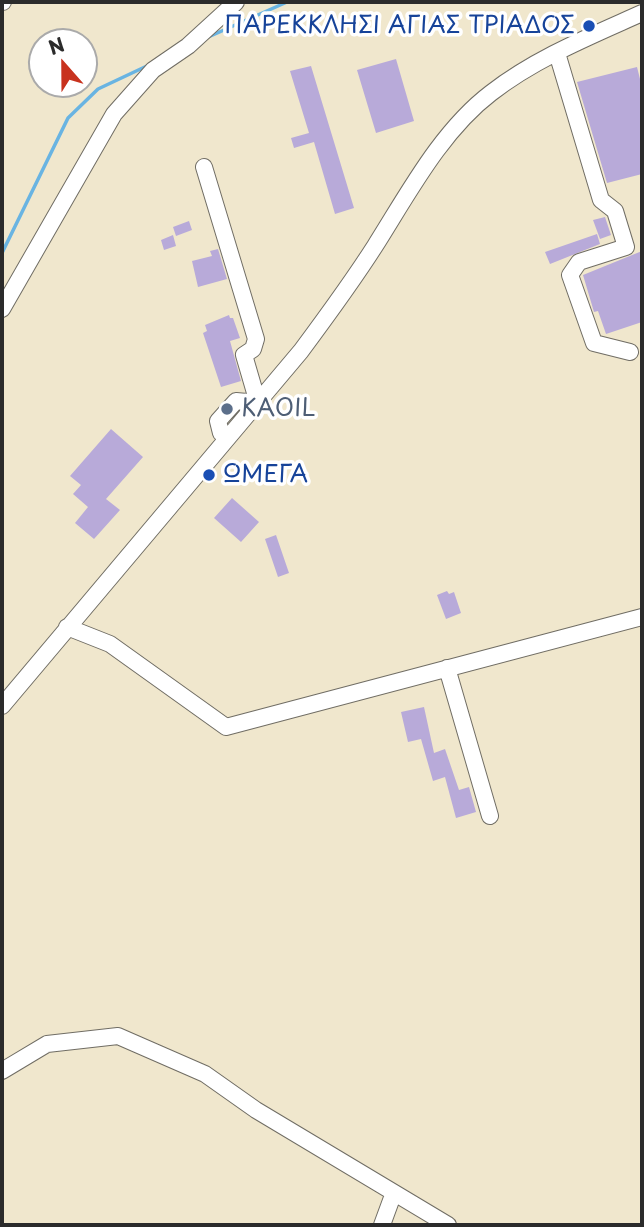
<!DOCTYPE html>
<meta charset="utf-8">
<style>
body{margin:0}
#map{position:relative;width:644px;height:1227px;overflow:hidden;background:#f0e7cd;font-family:"Playpen Sans",sans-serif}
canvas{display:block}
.frame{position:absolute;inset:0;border:4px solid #2b2b2b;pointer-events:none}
.north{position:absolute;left:28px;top:28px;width:70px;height:70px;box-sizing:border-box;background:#fff;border:2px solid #aaa;border-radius:50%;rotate:339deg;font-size:19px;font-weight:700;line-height:28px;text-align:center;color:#2b2b2b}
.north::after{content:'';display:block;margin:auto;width:24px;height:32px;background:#c8321e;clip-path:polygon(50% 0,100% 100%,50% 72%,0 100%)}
</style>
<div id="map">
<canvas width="644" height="1227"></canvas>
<div class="frame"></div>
<div class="north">N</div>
</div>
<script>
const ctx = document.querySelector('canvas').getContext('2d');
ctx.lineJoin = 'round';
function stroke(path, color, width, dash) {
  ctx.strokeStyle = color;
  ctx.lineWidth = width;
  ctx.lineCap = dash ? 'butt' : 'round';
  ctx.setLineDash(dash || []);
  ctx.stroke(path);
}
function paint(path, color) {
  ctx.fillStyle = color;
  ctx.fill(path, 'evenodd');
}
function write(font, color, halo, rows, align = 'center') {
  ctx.font = font + ' "Playpen Sans",sans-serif';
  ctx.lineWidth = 7;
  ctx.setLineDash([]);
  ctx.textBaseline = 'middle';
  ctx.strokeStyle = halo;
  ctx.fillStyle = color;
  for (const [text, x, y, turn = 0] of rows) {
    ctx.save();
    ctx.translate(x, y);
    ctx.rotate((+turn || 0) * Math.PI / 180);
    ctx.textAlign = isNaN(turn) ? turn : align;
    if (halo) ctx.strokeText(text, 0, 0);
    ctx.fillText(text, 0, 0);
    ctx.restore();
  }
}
const stream = new Path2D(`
 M206,38l81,-36
 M2,253l66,-135 30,-29 51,-24`);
const building = new Path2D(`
 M396,59l18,62 -38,12 -19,-63z
 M311,66l43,142 -19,6 -21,-72 -20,6 -3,-10 18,-5 -19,-62z
 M637,67l5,20v87l-35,9 -30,-101z
 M605,217l6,18 -11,4 -7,-19z
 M189,221l3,9 -16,6 -3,-9z
 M597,234l3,10 -50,20 -5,-12z
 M173,235l3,11 -12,4 -3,-10z
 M218,249l9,30 -29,8 -6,-26 20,-5 -2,-5z
 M642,251v71l-36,12 -8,-23 -4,1 -11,-37z
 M229,315l1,3h3l7,20 -10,3 11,40 -20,6 -18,-54 4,-2 -2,-6z
 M111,429l32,28 -37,42 14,11 -26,29 -19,-16 13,-16 -15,-13 8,-9 -11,-9z
 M232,498l27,24 -18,20 -27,-24z
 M276,535l13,38 -11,4 -13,-38z
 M447,591l2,3 5,-2 7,21 -15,6 -9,-24z
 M424,707l10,46 11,-4 14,41 10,-3 7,25 -20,6 -11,-41 -12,4 -12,-42 -13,3 -7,-30z`);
const minor = new Path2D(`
 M2,2h1
 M557,53l44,147 14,11 11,36 -47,15 -9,13 24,68 36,9
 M204,167l52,172 -3,10 -9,6 14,48
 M2,309l112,-195 39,-44 35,-24 48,-44
 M221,433l-3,-12 18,-20 11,1
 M67,627l43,17 116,83 416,-110
 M447,668l43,148
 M2,706l299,-355c26,-35 51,-69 74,-105 33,-52 66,-115 116,-153 45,-35 100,-57 151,-80
 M2,1071l45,-27 71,-8 87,38 51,36 192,115
 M382,1225l11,-30`);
const markers = [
 [589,26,7,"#1a4fb4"],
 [227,409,7,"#5c6f8a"],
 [209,475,7,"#1a4fb4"]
];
const transitNames = [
 ["ΠΑΡΕΚΚΛΗΣΙ ΑΓΙΑΣ ΤΡΙΑΔΟΣ",575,26],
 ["ΩΜΕΓΑ",223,475,"left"]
];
const serviceNames = [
 ["KAOIL",241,409]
];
stroke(stream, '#69b4e2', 3.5);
paint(building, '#b8aad9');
stroke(minor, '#706d64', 18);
stroke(minor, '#fff', 16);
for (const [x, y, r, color] of markers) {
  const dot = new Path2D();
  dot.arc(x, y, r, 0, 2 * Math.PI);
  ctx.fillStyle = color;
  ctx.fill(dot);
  stroke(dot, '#fff', 2.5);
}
write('24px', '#164399', '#fff', transitNames, 'right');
write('24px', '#4e5e75', '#fff', serviceNames, 'left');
</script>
